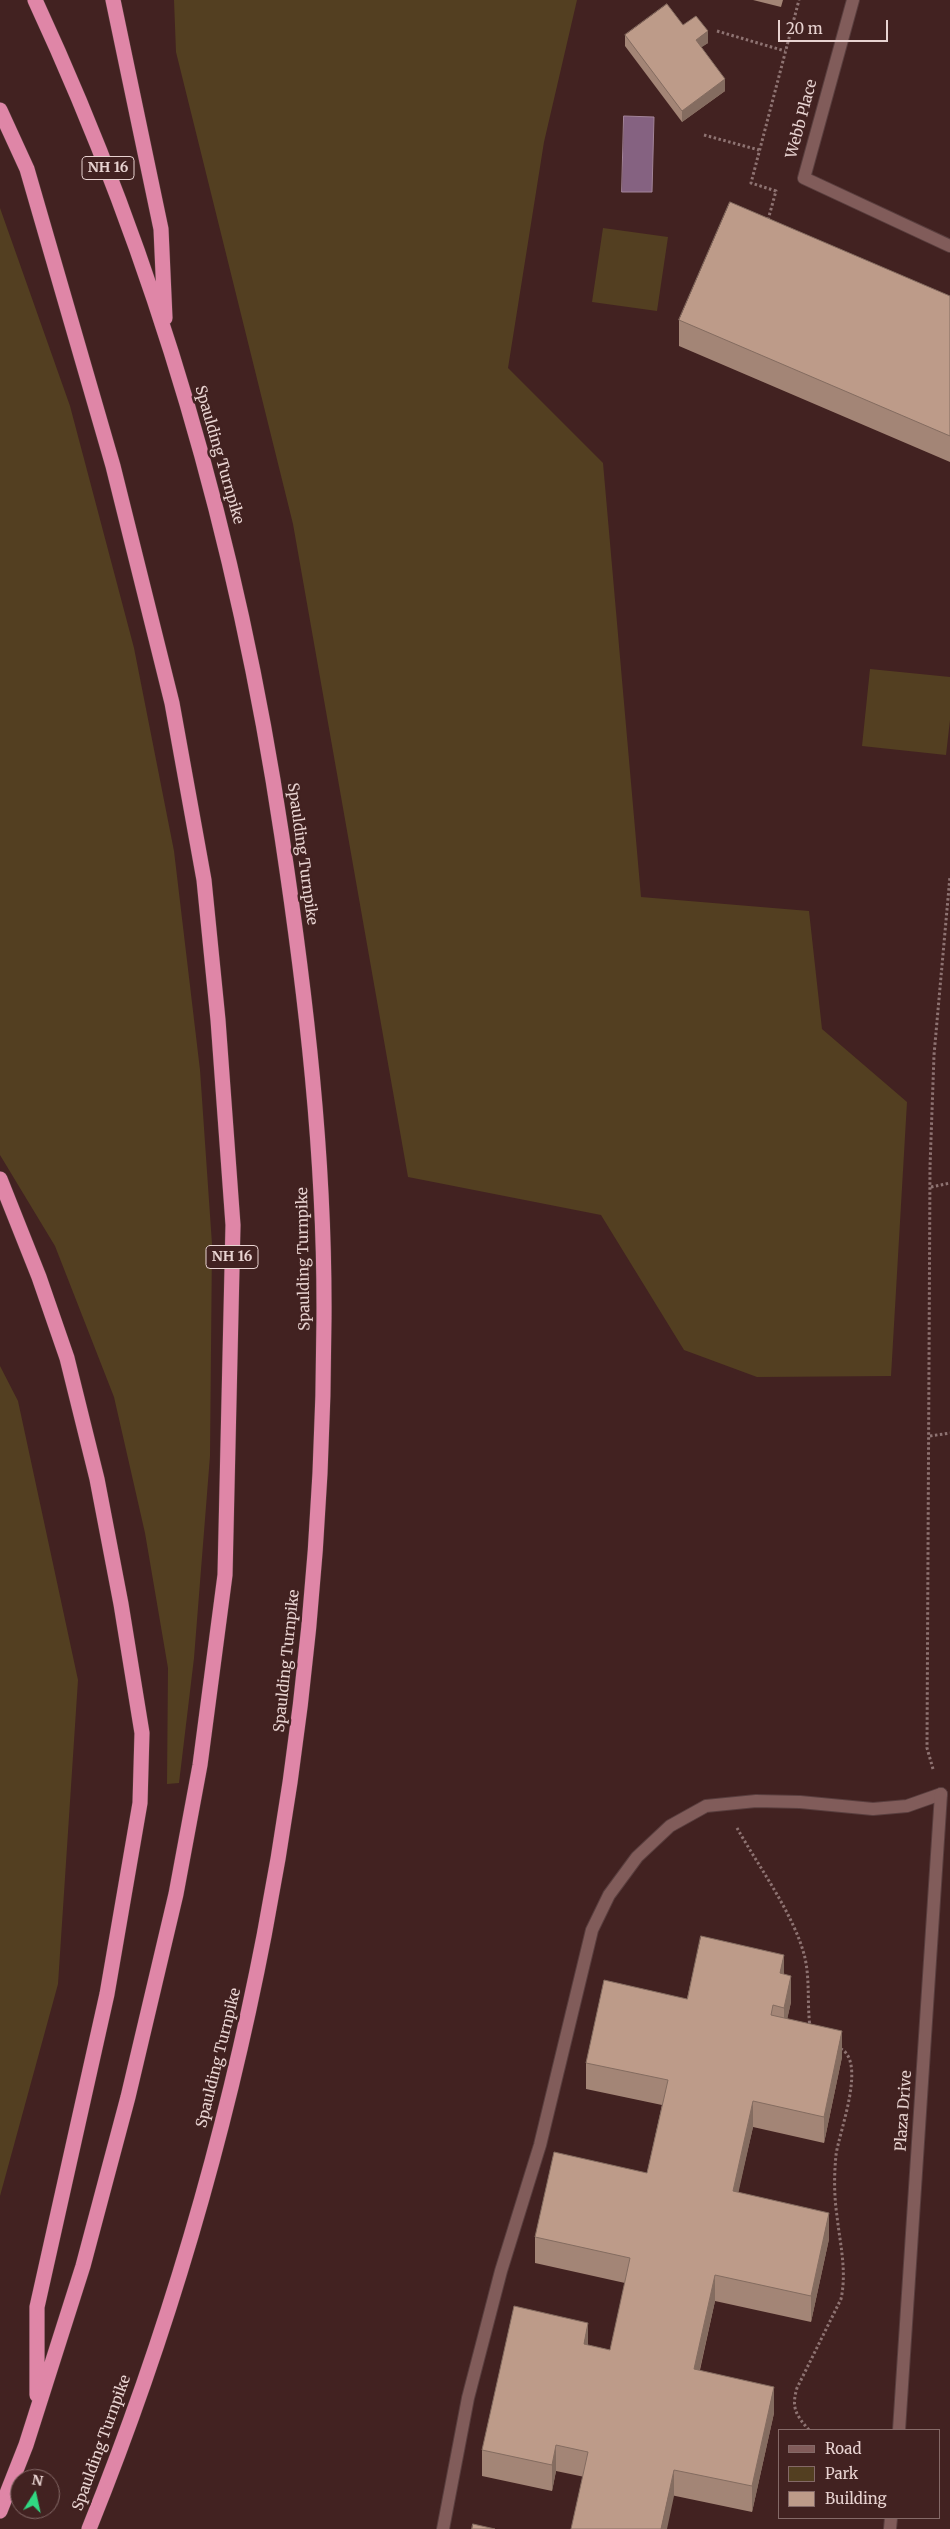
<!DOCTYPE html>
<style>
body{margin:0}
#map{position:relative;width:950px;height:2529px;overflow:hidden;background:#422221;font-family:Merriweather,serif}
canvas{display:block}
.legend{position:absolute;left:778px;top:2429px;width:162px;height:90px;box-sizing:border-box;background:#422221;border:1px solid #846967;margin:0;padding:6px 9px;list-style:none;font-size:15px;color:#e8d3d1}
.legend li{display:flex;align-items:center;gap:10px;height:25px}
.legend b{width:25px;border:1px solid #846967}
.north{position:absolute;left:10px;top:2469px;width:50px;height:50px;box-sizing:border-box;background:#422221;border:1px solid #846967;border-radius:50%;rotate:10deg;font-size:14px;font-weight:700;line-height:20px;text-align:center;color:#e8d3d1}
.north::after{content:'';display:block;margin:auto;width:18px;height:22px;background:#31d882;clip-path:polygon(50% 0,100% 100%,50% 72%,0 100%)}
.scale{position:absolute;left:778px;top:20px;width:110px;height:22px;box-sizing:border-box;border:2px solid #e8d3d1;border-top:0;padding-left:6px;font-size:15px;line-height:18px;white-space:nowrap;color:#e8d3d1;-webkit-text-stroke:4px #422221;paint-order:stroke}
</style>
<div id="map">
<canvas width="950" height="2529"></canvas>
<ul class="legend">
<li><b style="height:6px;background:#815c5a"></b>Road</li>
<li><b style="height:14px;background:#533f21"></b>Park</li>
<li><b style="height:14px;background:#bd9b89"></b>Building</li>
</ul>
<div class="north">N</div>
<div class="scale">20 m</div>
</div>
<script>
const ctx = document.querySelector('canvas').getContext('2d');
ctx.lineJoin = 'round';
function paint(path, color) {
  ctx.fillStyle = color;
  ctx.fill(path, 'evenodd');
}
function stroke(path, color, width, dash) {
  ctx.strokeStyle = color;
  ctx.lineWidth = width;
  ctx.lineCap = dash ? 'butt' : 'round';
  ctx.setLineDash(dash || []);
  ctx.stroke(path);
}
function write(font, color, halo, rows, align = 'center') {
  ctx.font = font + ' Merriweather,serif';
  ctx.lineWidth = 5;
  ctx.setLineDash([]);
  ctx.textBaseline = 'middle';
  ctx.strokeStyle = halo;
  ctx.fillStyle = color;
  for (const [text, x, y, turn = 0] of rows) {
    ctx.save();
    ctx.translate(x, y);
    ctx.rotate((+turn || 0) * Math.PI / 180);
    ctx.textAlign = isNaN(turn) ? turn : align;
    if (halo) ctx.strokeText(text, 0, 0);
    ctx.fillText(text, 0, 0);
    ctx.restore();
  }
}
const green = new Path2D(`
 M174,0h403l-33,142 -36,226 95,95 38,434 168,14 13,118 85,73 -16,274 -134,1 -73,-27 -83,-135 -193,-38 -115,-653 -117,-472z
 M0,208l70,198 64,242 40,203 26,219 12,174 -2,212 -16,202 -15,125 -12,1 1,-116 -23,-135 -31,-136 -59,-151 -55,-91z
 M603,228l65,9 -11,74 -65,-9z
 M870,669l80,8v43l-4,35 -84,-9z
 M0,1366l18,35 60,279 -20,304 -58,212z`);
const water = new Path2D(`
 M624,116l30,1 -2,75h-30z`);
const path = new Path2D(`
 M717,31l68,20
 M704,135l55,15
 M768,220l8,-29 -25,-8 48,-183
 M931,1187l19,-4
 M930,1436l20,-3
 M933,1769l-6,-21 3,-581 4,-112 16,-179
 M737,1828c22,39 58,88 68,130 5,23 2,46 5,69
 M809,2430c-13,-15 -18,-22 -12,-42l44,-89c6,-28 -1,-55 -4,-83 -3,-20 -3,-41 -1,-61 3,-23 32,-96 3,-107`);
const lane = new Path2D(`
 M443,2529l25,-131 33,-127 39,-126 52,-215 17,-35 28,-38 33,-31 36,-20 50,-5 44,1 73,7 34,-3 34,-12`);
const street = new Path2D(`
 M853,0l-49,178 146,68
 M899,2430l42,-636
 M890,2529l1,-11`);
const highway = new Path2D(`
 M35,0c123,265 204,548 247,837 24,159 43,320 42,481 -1,414 -80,827 -235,1211
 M113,0l48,229 4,89
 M0,110l27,59 86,297 59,237 32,177 14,140 15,205 -8,350 -25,190 -24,129 -48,203 -45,169 -57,179 -26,66
 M0,1179l39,98 28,81 30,121 24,125 21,129 -2,70 -33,191 -70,313v88`);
const wall = new Path2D(`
 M753,0h30l-2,7z
 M683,25l25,18 -7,4 24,44 -43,31 -57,-76v-11z
 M950,296v166l-271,-116v-26z
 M784,1974l7,28 -4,17 55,38 -18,86 -71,-16 -15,65 91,47 -18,83 -96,-21 -15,69 74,43 -22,99 -196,-41 -4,20 -70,-15v-26l106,-105 22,5 15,-67 -90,-20v-26l112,-64 15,-68 -76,-16v-26l101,-64z`);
const shadedWall = new Path2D(`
 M708,31v12l-12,8v-11z
 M725,79v12l-43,31v-11z
 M784,1955v26l-4,-8z
 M791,1976v26l-7,32v-26z
 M842,2031v26l-18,86v-26z
 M753,2101v26l-20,90v-26z
 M829,2213v26l-18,83v-26z
 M715,2275v26l-21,94v-26z
 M588,2323v26l-4,-5z
 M774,2387v26l-22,99v-26z
 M556,2445v26l-4,20v-26z
 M674,2470v26l-7,33h-6z`);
const building = new Path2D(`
 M667,4l16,21 13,-9 12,15 -12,9 29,39 -43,32 -57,-76z
 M730,202l220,94v140l-271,-116z
 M701,1936l83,19 -4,18 11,3 -7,32 -11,-3 -2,10 71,16 -18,86 -71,-16 -20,90 96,22 -18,83 -96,-21 -21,94 80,18 -22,99 -78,-16 -13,59h-90l17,-77 -32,-7 -4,20 -70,-15 32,-144 74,17 -4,21 26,6 20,-92 -95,-21 19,-85 93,21 21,-93 -82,-17 18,-83 83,19z
 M473,2524l22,5h-23z`);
const shields = [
 [108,168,52],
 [232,1257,52]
];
const shieldNames = [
 ["NH 16",108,168],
 ["NH 16",232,1257]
];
const streetNames = [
 ["Webb Place",802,119,-75],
 ["Spaulding Turnpike",219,455,74],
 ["Spaulding Turnpike",302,854,82],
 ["Spaulding Turnpike",304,1259,-91],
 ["Spaulding Turnpike",287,1661,-84],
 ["Spaulding Turnpike",219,2058,-76],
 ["Plaza Drive",904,2111,-86],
 ["Spaulding Turnpike",102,2443,-70]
];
paint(green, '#533f21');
paint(water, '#856281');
stroke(water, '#a38499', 1);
stroke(lane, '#593e3e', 14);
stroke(street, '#593e3e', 14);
stroke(highway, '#593e3e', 16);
stroke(path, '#8e7372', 3, [2.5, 2.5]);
stroke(lane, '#815c5a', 12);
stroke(street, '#815c5a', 12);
stroke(highway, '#df86a7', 15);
paint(wall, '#a38576');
paint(shadedWall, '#846c60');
paint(building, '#bd9b89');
stroke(building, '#846c60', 1);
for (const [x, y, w] of shields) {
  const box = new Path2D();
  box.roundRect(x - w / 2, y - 11.5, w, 23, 4);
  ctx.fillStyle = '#422221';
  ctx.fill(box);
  stroke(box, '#e8d3d1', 1);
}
write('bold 14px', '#e8d3d1', null, shieldNames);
write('15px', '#e8d3d1', '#422221', streetNames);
</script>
